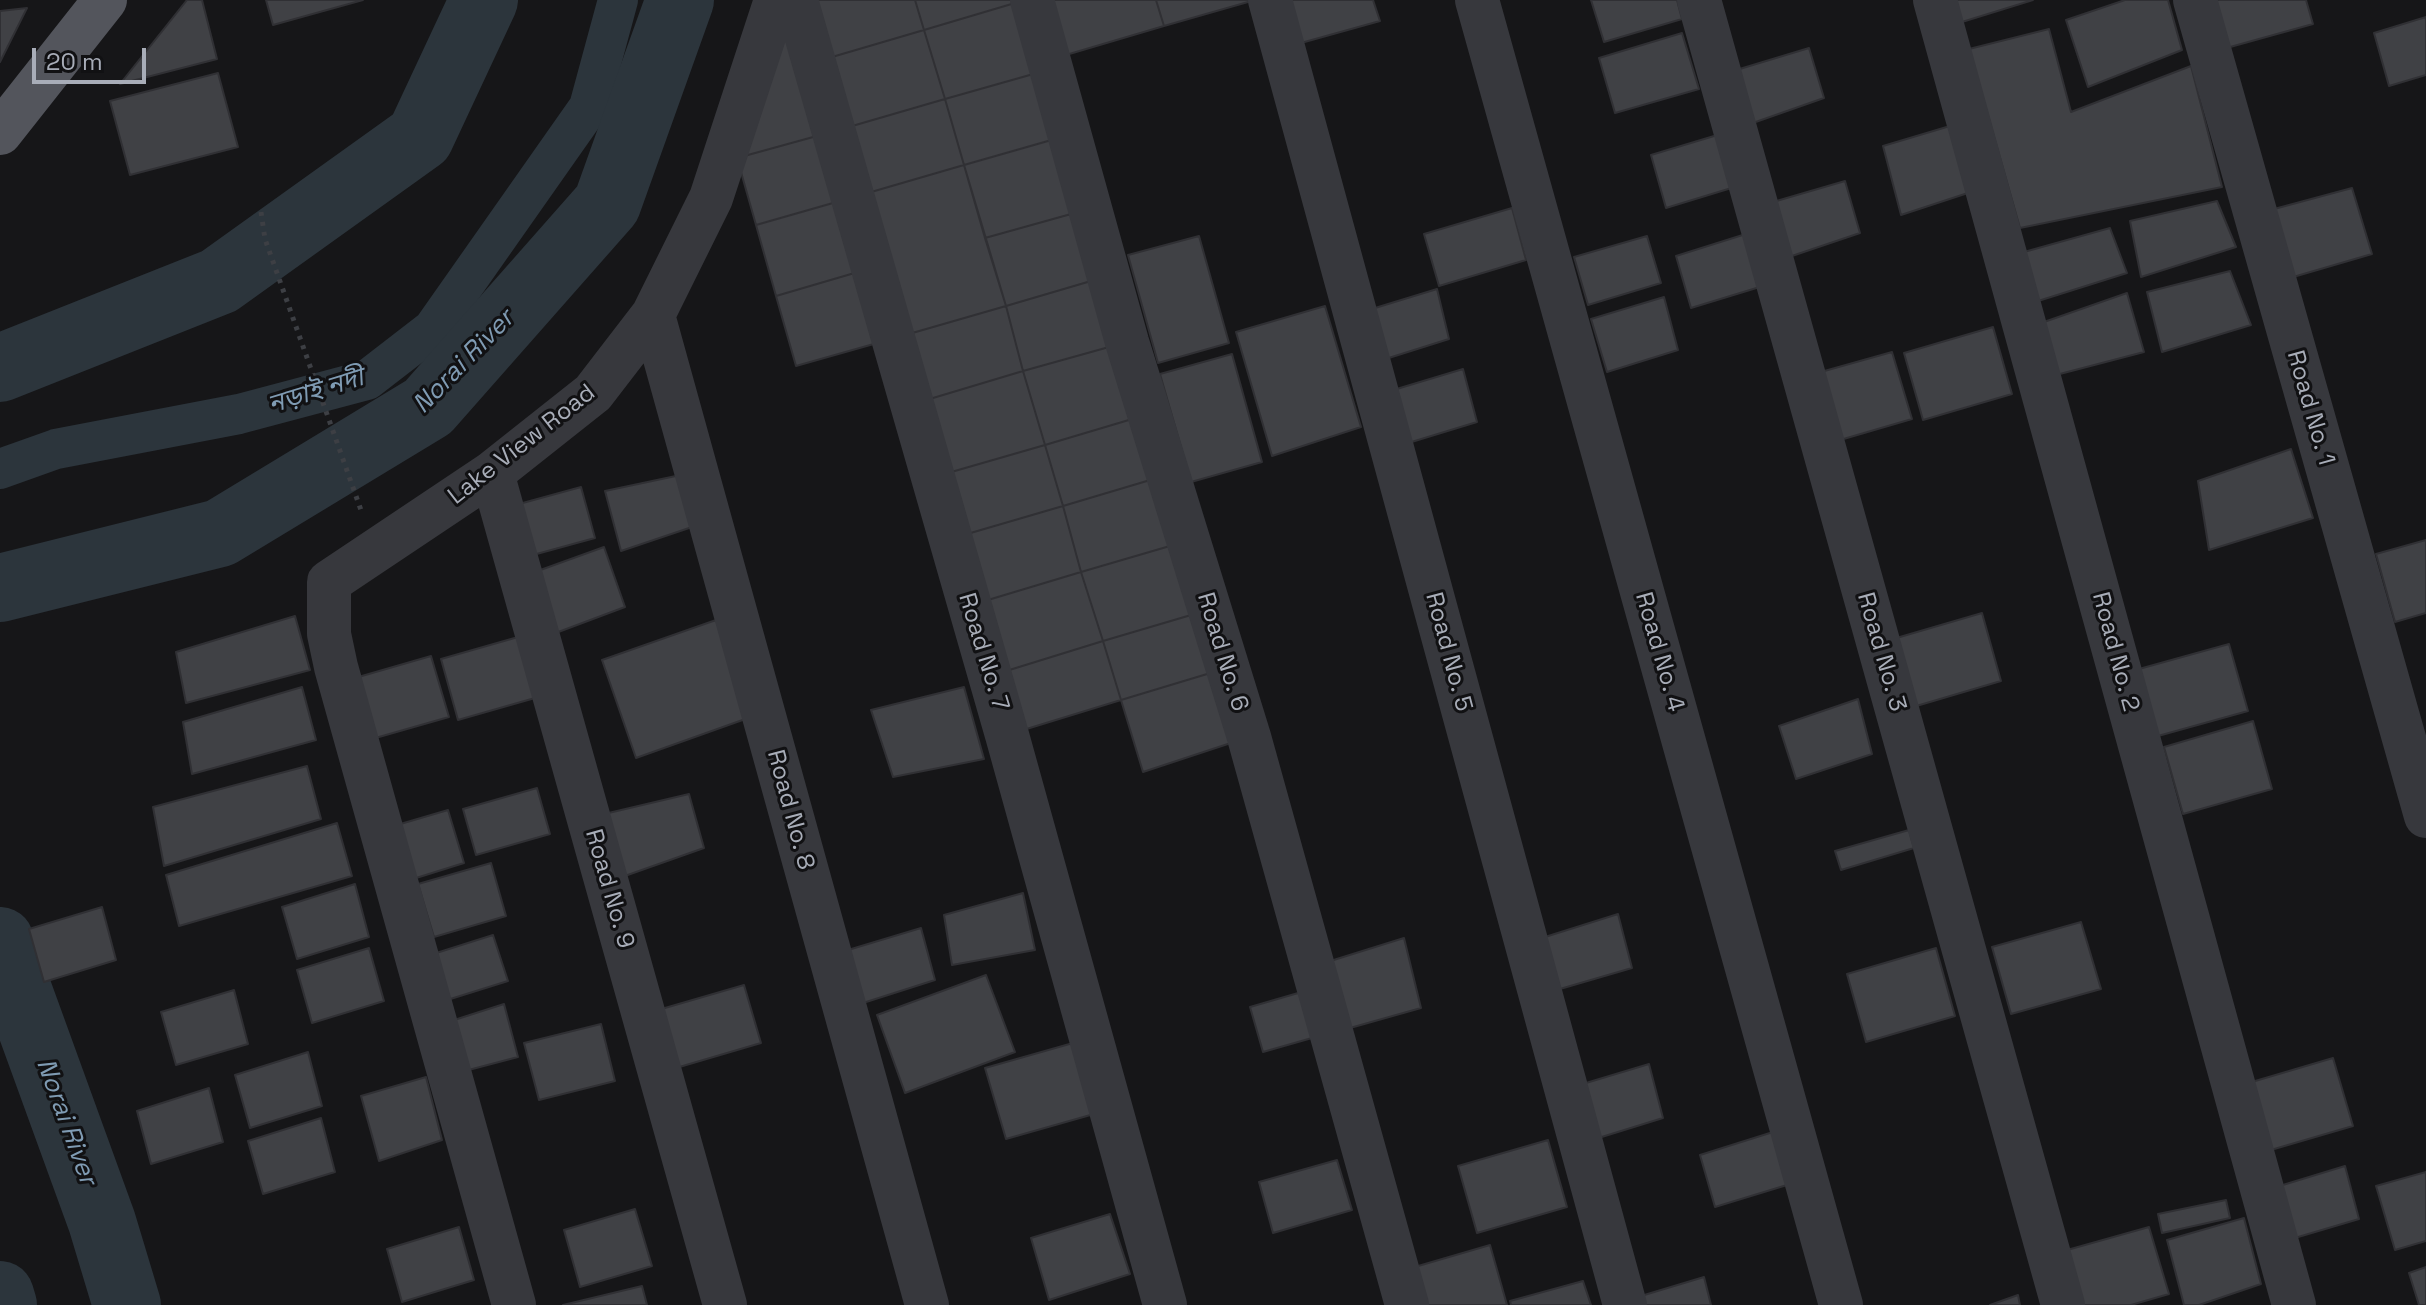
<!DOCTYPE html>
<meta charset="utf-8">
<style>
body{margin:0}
#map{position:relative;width:2426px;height:1305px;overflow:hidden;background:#161618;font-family:"Space Grotesk",sans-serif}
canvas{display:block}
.scale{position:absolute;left:32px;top:48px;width:114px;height:36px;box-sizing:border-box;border:4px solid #a8adb8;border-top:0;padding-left:10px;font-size:24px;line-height:28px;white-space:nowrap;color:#a8adb8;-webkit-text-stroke:6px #111113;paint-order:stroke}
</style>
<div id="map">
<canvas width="2426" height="1305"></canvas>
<div class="scale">20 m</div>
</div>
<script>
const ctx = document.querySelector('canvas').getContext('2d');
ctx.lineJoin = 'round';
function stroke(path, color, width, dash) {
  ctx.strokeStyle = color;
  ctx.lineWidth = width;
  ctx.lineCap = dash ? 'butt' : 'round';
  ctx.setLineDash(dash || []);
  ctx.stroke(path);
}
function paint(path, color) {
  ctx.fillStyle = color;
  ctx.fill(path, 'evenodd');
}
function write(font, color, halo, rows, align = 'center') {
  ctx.font = font + ' "Space Grotesk","Noto Sans Bengali",sans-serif';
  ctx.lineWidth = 6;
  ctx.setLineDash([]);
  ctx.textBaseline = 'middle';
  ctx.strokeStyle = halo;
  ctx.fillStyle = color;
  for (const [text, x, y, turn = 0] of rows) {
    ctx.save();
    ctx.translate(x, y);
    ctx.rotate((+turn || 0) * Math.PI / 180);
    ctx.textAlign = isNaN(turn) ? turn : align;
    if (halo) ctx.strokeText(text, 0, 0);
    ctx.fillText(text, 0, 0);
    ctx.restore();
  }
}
const canal = new Path2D(`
 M0,469l56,-20 183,-35 128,-34 66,-51 156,-222 29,-107`);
const river = new Path2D(`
 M0,368l219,-87 201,-144 64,-137
 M0,588l220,-55 208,-126 179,-203 73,-204
 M0,941l102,281 25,83
 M0,1295l3,10`);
const building = new Path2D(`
 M187,0h15l15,59 -97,25z
 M266,0h97l-90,25z
 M776,0l59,131 -98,27z
 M796,0h119l9,30 -109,32z
 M915,0h110l-101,30z
 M1025,0l26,69 -106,30 -21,-69z
 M1032,0h124l8,26 -115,34z
 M1156,0h99l-91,26z
 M1288,0h85l7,21 -79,22z
 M1591,0h86l5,19 -78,23z
 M1955,0h78l-71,22z
 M2125,0h43l14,50 -94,37 -22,-67z
 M2209,0h97l7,24 -90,25z
 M27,8l-27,54v-51z
 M2426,17v58l-37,11 -15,-53z
 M2049,29l22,83 120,-46 31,121 -202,41 -51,-179z
 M924,30l21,69 -110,32 -20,-69z
 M1682,33l17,56 -84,24 -16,-55z
 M1809,48l15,50 -74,26 -17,-53z
 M1051,69l18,66 -105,30 -19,-66z
 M218,73l20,74 -108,28 -20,-74z
 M945,99l19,66 -110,32 -19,-66z
 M1960,123l17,67 -76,25 -18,-69z
 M835,131l19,66 -98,28 -19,-67z
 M1724,133l14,53 -72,22 -15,-53z
 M1069,135l20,74 -104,29 -21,-73z
 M964,165l42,141 -111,32 -41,-141z
 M1845,181l15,52 -74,25 -13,-56z
 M2352,188l20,66 -89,26 -20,-68z
 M854,197l21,70 -99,29 -20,-71z
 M2217,201l19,46 -95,30 -11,-56z
 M1512,208l14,52 -87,26 -15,-52z
 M1089,209l19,67 -102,30 -21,-68z
 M2110,228l17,45 -92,29 -11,-50z
 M1749,233l14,53 -72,22 -15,-52z
 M1199,236l30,107 -71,20 -30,-108z
 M1647,236l14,47 -73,22 -14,-48z
 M875,267l20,71 -99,28 -20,-70z
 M2230,271l21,54 -89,27 -15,-60z
 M1108,276l19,66 -104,29 -17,-65z
 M1437,289l12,50 -73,23 -14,-50z
 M2127,293l17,59 -88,23 -12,-53z
 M1664,297l14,53 -71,22 -16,-53z
 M1006,306l17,65 -110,33 -18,-66z
 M1325,306l36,121 -89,29 -36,-124z
 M1993,327l19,67 -89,26 -19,-67z
 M1127,342l22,72 -104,31 -22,-74z
 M1892,352l20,67 -89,26 -20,-68z
 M1232,354l30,108 -71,20 -31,-108z
 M1463,369l14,53 -72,22 -15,-53z
 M1023,371l22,74 -111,32 -21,-73z
 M1149,414l18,61 -104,31 -18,-61z
 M1045,445l18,61 -113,33 -16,-62z
 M2291,449l22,69 -104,32 -11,-69z
 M690,473l14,50 -83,28 -16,-60z
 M1167,475l20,66 -106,31 -18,-66z
 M581,487l14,51 -62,17 -14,-51z
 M1063,506l18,66 -113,34 -18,-67z
 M2426,540v73l-31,9 -19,-68z
 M1187,541l21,69 -105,31 -22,-69z
 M604,547l21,60 -88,33 -16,-63z
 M1081,572l22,69 -113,35 -22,-70z
 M1208,610l19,58 -106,32 -18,-59z
 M1982,613l19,68 -88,26 -20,-68z
 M295,616l15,54 -124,33 -10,-51z
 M716,620l35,97 -115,41 -34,-98z
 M525,635l17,61 -84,24 -17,-61z
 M1103,641l18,59 -114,35 -17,-59z
 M2229,644l19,67 -90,25 -19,-67z
 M431,656l18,61 -84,24 -17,-61z
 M1227,668l22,69 -106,35 -22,-72z
 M302,687l14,53 -124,34 -9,-52z
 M964,687l20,72 -91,18 -22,-67z
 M1858,699l14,55 -76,25 -17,-53z
 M2253,721l19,68 -89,25 -19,-67z
 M307,766l14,53 -157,47 -11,-59z
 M537,788l13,46 -74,21 -13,-46z
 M689,794l15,54 -82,29 -22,-62z
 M448,810l16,53 -51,16 -16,-54z
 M337,823l15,53 -173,50 -13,-51z
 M1909,830l5,18 -73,22 -6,-19z
 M491,863l15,53 -72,21 -16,-53z
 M355,884l14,53 -72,22 -15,-52z
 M1023,893l12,57 -83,15 -8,-50z
 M102,907l14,53 -72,22 -15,-53z
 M1618,914l14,54 -72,21 -15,-52z
 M2081,922l20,67 -90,25 -19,-67z
 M921,928l14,52 -72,23 -15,-53z
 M493,935l15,46 -64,20 -14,-46z
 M1404,938l17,70 -78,22 -19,-67z
 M369,948l15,53 -72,22 -15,-53z
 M1936,948l19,68 -89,26 -19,-68z
 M986,975l29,77 -110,41 -28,-78z
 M744,985l17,58 -85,25 -18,-58z
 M234,990l14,54 -72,21 -15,-53z
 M1305,991l14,45 -56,16 -13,-45z
 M504,1004l14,53 -57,15 -13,-50z
 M601,1024l14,57 -76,19 -15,-57z
 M1073,1043l21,71 -88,25 -21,-71z
 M308,1052l14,54 -72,22 -15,-53z
 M2333,1058l20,68 -89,26 -19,-68z
 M1649,1064l14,54 -71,22 -16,-54z
 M426,1077l16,63 -63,21 -18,-65z
 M209,1088l14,54 -72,22 -14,-53z
 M321,1118l14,54 -72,22 -15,-53z
 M1773,1132l14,53 -72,22 -15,-52z
 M1548,1140l19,67 -90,26 -19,-67z
 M1337,1160l15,50 -79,23 -14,-51z
 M2345,1166l14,53 -71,21 -15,-52z
 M2426,1172v69l-31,9 -19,-64z
 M2226,1200l4,18 -68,15 -4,-19z
 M635,1209l17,57 -72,21 -16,-57z
 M1110,1214l20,60 -81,26 -18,-62z
 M2244,1218l17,66 -62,21h-15l-17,-65z
 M459,1227l15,53 -72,22 -15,-53z
 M2149,1227l20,67 -38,11h-56l-15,-53z
 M1490,1245l17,60h-96l-10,-34z
 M2426,1267v38h-7l-10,-32z
 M1704,1277l7,28h-78l-2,-6z
 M1583,1281l8,24h-80l-1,-4z
 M642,1286l5,19h-84z
 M2018,1295l2,10h-30z`);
const path = new Path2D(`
 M261,212l4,27 97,274`);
const minor = new Path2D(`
 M796,0l211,735 158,570
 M1032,0l95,342 122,395 158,568
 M1270,0l355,1305
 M1477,0l364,1305
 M1699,0l364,1305
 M1935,0l359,1305
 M2195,0l231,816
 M653,315l274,990
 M492,473l233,832
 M514,1305l-178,-638 -7,-33v-52l163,-109 101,-80 60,-78 58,-117 65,-198`);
const major = new Path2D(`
 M0,133l105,-133`);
const streetNames = [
 ["Road No. 1",2310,408,74],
 ["Lake View Road",522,445,-38],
 ["Road No. 7",983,652,73],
 ["Road No. 6",1222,652,73],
 ["Road No. 5",1448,652,75],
 ["Road No. 4",1659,652,74],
 ["Road No. 3",1881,652,74],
 ["Road No. 2",2115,652,75],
 ["Road No. 8",790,810,75],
 ["Road No. 9",609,889,74]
];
const waterNames = [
 ["Norai River",464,362,-46],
 ["নড়াই নদী",316,392,-17],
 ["Norai River",66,1122,70]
];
stroke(canal, '#2c353c', 40);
stroke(river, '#2c353c', 68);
paint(building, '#404145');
stroke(building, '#303034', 2);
stroke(path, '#3d3f44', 5, [4, 6]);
stroke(minor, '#37383d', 44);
stroke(major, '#53555c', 44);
write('24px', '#a8adb8', '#111113', streetNames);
write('italic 26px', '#7f9bb3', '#111113', waterNames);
</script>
